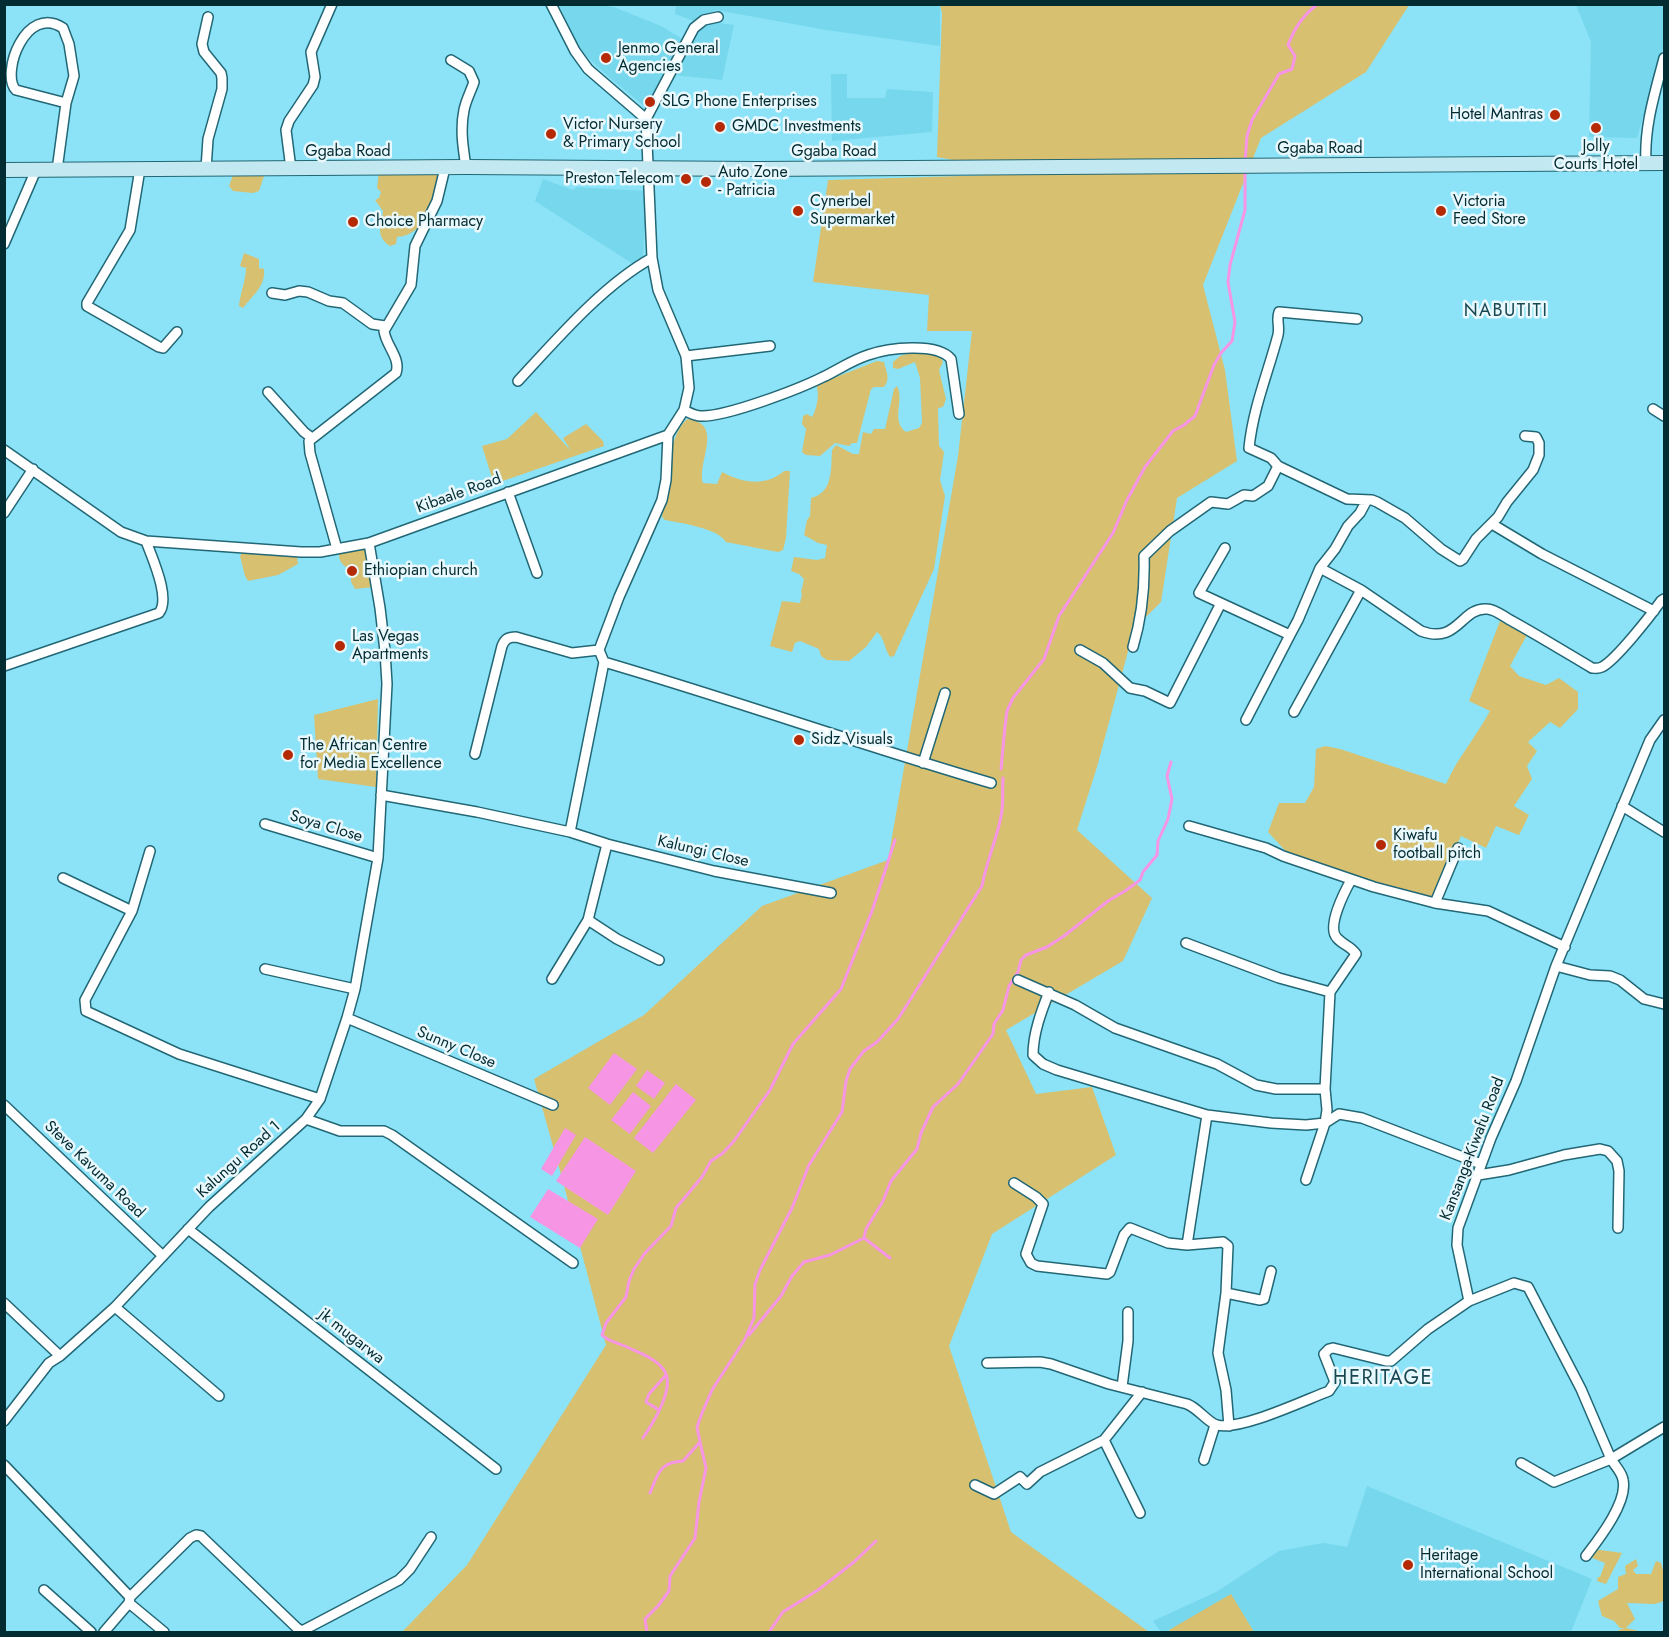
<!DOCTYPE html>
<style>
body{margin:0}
#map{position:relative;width:1669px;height:1637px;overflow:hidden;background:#8ce3f7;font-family:Jost,sans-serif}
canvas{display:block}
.frame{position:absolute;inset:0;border:6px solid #032b32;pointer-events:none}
</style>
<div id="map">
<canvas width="1669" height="1637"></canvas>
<div class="frame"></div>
</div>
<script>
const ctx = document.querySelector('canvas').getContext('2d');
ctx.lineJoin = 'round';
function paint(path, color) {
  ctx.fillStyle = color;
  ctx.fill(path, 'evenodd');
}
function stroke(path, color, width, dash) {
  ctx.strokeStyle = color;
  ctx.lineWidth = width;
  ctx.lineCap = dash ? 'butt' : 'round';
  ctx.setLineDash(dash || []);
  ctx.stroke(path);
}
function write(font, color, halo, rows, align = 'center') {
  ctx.font = font + ' Jost,sans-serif';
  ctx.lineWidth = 5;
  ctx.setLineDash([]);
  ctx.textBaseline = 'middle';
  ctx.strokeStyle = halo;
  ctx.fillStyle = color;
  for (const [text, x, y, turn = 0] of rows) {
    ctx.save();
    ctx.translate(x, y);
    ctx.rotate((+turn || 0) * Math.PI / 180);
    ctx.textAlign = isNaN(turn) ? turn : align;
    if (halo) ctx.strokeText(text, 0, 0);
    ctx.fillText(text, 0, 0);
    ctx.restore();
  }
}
const built = new Path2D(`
 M595,4l19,3 47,19 23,14 -35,70 -39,-32 -30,-28 -21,-45z
 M676,4l264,1v41l-114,-16 -110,-20 -22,11 -19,-7z
 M1576,5h88v40l-27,93 -48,-1 2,-95z
 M711,22l23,3 -12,55 -49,-5 18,-38z
 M831,74h16v24h38l2,-9 46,3 -1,40 -100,9z
 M543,179l30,11 3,-3 71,4 -4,67 -10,6 -98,-63z
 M1367,1486l225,93 -21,53h-410l-8,-11 63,-29 63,-41 44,-8 24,4z`);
const green = new Path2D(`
 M940,5h469l-43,67 -105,66 -58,147 22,85 12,91 -60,37 -16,104 -27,27 -37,138 -20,63 75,68 -29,63 -117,69 30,64 56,-7 24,68 -124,79 -43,112 62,186 138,100h-747l65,-67 139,-220 -44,-167 -28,-99 110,-64 118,-109 126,-46 70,-404 14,-125h-45l2,-36 -116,-13 15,-102 200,-6 -91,-17 5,-144z
 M379,171h60l1,7c-7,24 -14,57 -43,59l-1,7 -6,2c-16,-11 -8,-20 -7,-35l-8,-11 4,-2 2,-6 -4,-4z
 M265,173l-6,18 -6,2 -20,-2 -4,-5 4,-11z
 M244,253l15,6v9l5,1c2,17 -12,27 -21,39l-4,-2c1,-12 7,-26 7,-38l-6,-2z
 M911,353c11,0 27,-3 32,9l-4,8 7,29 -3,8 -5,1 1,38 5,6 -4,28 5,16 -11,73 -40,87 -4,1c-6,-8 -5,-19 -13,-25l-11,15 -17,14 -22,-1 -6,-4 -2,-7 -19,-8 -5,2 -3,9 -22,-6 12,-45 18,2 2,-9 -1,-2 3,-13 -5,-5 -8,-3 3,-14 23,3 8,-2 2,-13 -9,-2 -14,-8 3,-15 3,-4 1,-18c22,-5 20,-29 21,-48l4,-5 17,9h6l4,-22 8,2 3,-5h11l9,-40 3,-3c8,15 -7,34 9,46l13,-4 3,-5 -2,-45 -5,-16 -17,7 -5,-1v-6l7,-6z
 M877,361l7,1c2,10 7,16 0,25h-10l-3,2 -14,54h-5l-3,3 -14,-3 -15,13 -14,-1 -4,-3 4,-23 -4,-5 1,-8 4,-2 5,3c5,-8 8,-24 4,-32z
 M536,412l35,39 -8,-13 23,-14 17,17 1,5 -110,38 -12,-38 25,-7z
 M687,419c38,4 10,42 16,64l14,1 5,-12c20,11 44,15 62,-1h6l-4,67 -3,12 -5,2 -52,-10c-8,-14 -46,-19 -61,-22l-3,-3c5,-28 4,-79 25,-98z
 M365,547l9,40 -19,2 -4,-7v-12c-9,-4 -13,-10 -12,-19z
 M244,551l53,6 1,7 -20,11 -30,6 -3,-5 -5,-20z
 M1500,621l27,14 -17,31 9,10 27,9 13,-7 19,14v17l-18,19 -10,-6 -22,20 9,9 -10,15 5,13 -18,27 15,9 -10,20 -23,-9 -10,22 -25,-12 -29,63 -138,-39 -26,-28 11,-29h26l9,-16 2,-38 9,-3 15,3 106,35c12,-27 30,-47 44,-73l-21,-10z
 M378,699l-2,88 -58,-8 -4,-64z
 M1594,1549l28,4 -16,31 -9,-3 1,-4h2l5,-14 -15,-6z
 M1636,1559l2,7 -5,4 3,4h15l5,-13 5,2 3,11v27l-9,3 -28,-1 8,16 -9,9 17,4h-28l9,-4h-4l-6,-7 -12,-5 -4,-15 20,-12v-12l8,-3 -1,-8z
 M1231,1594l23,38h-84l-1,-2z`);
const water = new Path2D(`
 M614,1053l23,16 -27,36 -22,-17z
 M647,1070l18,13 -11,16 -18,-13z
 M676,1084l20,16 -43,53 -19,-15z
 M633,1092l18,14 -21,28 -19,-14z
 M565,1128l11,7 -24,41 -11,-7z
 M585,1137l51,34 -28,44 -52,-34z
 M548,1189l50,30 -18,29 -50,-31z`);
const stream = new Path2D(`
 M1245,162l2,-26 5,-16 27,-46 13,-5 3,-13 -7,-11c6,-16 16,-31 30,-41
 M1001,769l4,-43 2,-15 6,-13 31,-39 15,-43 54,-83 14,-33 18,-33 28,-36 11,-6 11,-9 19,-51 7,-12 11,-12 3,-19 -7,-40 2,-17 15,-55v-41
 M864,1238l2,-9 17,-28 8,-20 26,-32 4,-16 12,-26 25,-23 35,-50 1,-10 9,-14 6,-24 9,-14 3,-12 5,-5 21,-8 17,-11 44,-35 17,-10 15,-11 3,-8 14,-17 1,-14 10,-22 4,-20 -5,-23 4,-14
 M864,1238l26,20
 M749,1335l32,-39 11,-20 12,-14 26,-7 34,-17
 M659,1410l-13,-8 3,-8 17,-19
 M643,1438c10,-15 34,-53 20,-69 -8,-11 -24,-16 -36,-22 -8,-4 -18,-5 -25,-12l4,-12 20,-26 3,-16 5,-12 11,-16 26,-27 5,-18 26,-31 9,-16 12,-8 11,-12 36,-51 23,-46 48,-55 31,-78 23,-71
 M650,1493c8,-20 10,-31 33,-32l17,-19 -3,-15 5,-14 10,-23 33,-51 9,-21 1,-34 5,-14 32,-62 17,-43 33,-53 4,-31 4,-12 14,-18 13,-9 21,-23 84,-133c4,-24 15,-47 19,-70 3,-13 1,-25 2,-38
 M647,1632l-2,-13 13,-13 11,-15 1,-15 25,-38 4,-36 7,-34 -6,-26
 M769,1632l14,-20 35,-22 36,-28 22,-21`);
const street = new Path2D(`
 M451,60l18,11 5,11c-3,9 -8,18 -10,28 -4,19 -1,38 2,57
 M646,119l48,-91 10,-8 14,-3
 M1646,163c-2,-37 9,-70 18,-105
 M140,169l-10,61 -43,73v3l72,41 4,1 14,-16
 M206,169l2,-30 14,-50v-11l-1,-5 -17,-21 -2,-8 6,-27
 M291,169l-5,-39 3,-9 24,-36 2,-8 -4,-25 21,-48
 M57,170l9,-67 8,-27 -5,-32 -6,-16c-37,-25 -63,46 -47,62l50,13
 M4,244l32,-74
 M272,293l13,2 14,-4 9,1 21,9 14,2 29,21 13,2
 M1357,319l-78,-7c-3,8 1,14 -1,23 -10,38 -25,73 -29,113l22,10 7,8 69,33 25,1 5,2 28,16 36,31 19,12 3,-2 13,-20 22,-22 9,-15 26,-32 6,-15v-12l-3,-6 -11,-1
 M686,356l84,-10
 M518,381c38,-41 85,-96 134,-123
 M268,392l36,40 8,6
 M1653,409l11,7
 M684,410c6,3 11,6 17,6 25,1 98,-27 122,-39 15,-7 29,-17 45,-22 20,-7 69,-13 83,4l8,55
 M4,450l117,82 25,9 155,11h19l49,-9 299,-108 16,-25 5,-22 -3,-32 -28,-66 -6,-32 -6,-139 -58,-50 -13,-18 -24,-47
 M508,492l29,81
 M4,513l29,-44
 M1492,524l50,30 112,57
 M1225,548l-26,45 91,42 8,-15 22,-52 41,22 60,41c37,14 40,-24 66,-22 8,0 17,8 25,12 27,15 53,31 80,47 4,0 6,1 10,-1 14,-7 49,-52 59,-66l3,-2
 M337,549l-27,-96 -1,-12 87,-68c5,-15 -10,-27 -12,-42l27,-46 4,-39 22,-45 8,-33
 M1320,568l15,-19 13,-23 12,-13 7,-13
 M1133,647c9,-30 12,-60 11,-91l26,-25 41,-29 17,2 16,-9 9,1 15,-10 10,-20
 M1080,650l23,13 27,25 15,3 25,12 50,-98
 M604,662c130,38 257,83 387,121
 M4,666l155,-53c12,-15 -7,-55 -13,-72
 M1294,712l67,-122
 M1246,720l44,-85
 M1664,720l-14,20 -94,226 -40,115 -25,57 -33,90 -1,17 12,56 45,-18 14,4 53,102 30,70 53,-32
 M475,754l27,-108c3,-7 6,-9 14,-9l56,16 27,-3
 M923,763l22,-70
 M381,795l96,17 93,20 37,12 107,27 117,22
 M1622,806l42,26
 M265,824l113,34
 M1189,826l77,22 17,8 91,31 61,16 53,8 77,36
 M570,832l34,-170 -5,-12 20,-53 43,-97 4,-20 2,-45
 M150,851l-18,60 -47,89 1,11 93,43 141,45
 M63,878l69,33
 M1435,903l23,-55
 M588,920l29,19 42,21
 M1186,943l93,35 51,14
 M1556,966l34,9 20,1 10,4 24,19 20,5
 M265,969l90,20
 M552,979l36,-59 19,-76
 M1018,980l57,25 40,23 102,36 39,21 20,4h49
 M1049,992c-8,20 -16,42 -16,63l10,9 14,6 150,45 64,8 35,2 19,-2 2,-13 -2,-21 5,-97 26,-38c-5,-8 -13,-9 -19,-16 -11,-11 8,-47 14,-58
 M347,1018l206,87
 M4,1105l159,151
 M306,1119l34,12h44l8,4 181,128
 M1478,1175l31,-5 55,-15 36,-6 8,2 9,10 2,10 -1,57
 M1306,1180l19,-57 14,-9 23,4 119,46
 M1014,1183l22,14 7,7 -17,50 5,9 6,3 70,8 3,-2 14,-37 6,-7 38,15 19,2 36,-3 5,4 -2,47 -8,60 8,37 3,36
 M188,1229l308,240
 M1187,1245l20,-130
 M1226,1293l34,7 4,-1 7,-28
 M4,1303l56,53
 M115,1307l104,89
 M987,1363l53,-1 11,2 58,20 78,20c11,4 21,19 30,21 23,6 88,-25 112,-34l6,-9 -11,-28 5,-5 4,-1 53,13h5l37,-32 41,-28
 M1122,1387l6,-46v-29
 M4,1421l45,-58 11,-7 55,-49 94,-100 97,-88 14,-20 27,-81 8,-29 23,-131 9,-174 -2,-33 -5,-43 -11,-65
 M1204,1460l11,-35
 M1521,1463l33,19 57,-23c4,7 11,13 12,21 5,22 -24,59 -37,76
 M4,1465l126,132 60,-59 6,-3 5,1 96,92 5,3 97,-51 11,-11 21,-32
 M975,1485l19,9 26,-17 7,7 13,-12 64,-32
 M1140,1513l-36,-73 38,-48
 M44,1590l47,42
 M130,1597l-1,6 35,29
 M104,1632l25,-29`);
const secondary = new Path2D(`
 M4,170l462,-3 292,2 906,-6`);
const markers = [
 [606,58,6,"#b52a05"],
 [650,102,6,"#b52a05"],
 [1555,115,6,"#b52a05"],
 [720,127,6,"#b52a05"],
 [1596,128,6,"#b52a05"],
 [551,134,6,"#b52a05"],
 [686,179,6,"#b52a05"],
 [706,182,6,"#b52a05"],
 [798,211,6,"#b52a05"],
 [1441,211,6,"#b52a05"],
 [353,222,6,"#b52a05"],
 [352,571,6,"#b52a05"],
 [340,646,6,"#b52a05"],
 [799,740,6,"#b52a05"],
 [288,755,6,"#b52a05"],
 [1381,845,6,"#b52a05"],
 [1408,1565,6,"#b52a05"]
];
const poiNames = [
 ["Jenmo General",618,49],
 ["Agencies",618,67],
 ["SLG Phone Enterprises",662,102],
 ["Hotel Mantras",1543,115,"right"],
 ["Victor Nursery",563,125],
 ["& Primary School",563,143],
 ["GMDC Investments",732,127],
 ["Jolly",1596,147,"center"],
 ["Courts Hotel",1596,165,"center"],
 ["Auto Zone",718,173],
 ["- Patricia",718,191],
 ["Preston Telecom",674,179,"right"],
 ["Cynerbel",810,202],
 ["Supermarket",810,220],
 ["Victoria",1453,202],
 ["Feed Store",1453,220],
 ["Choice Pharmacy",365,222],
 ["Ethiopian church",364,571],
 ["Las Vegas",352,637],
 ["Apartments",352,655],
 ["Sidz Visuals",811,740],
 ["The African Centre",300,746],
 ["for Media Excellence",300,764],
 ["Kiwafu",1393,836],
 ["football pitch",1393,854],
 ["Heritage",1420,1556],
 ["International School",1420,1574]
];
const streetNames = [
 ["Ggaba Road",1320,149],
 ["Ggaba Road",348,152],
 ["Ggaba Road",834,152],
 ["Kibaale Road",459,494,-20],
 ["Soya Close",326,827,17],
 ["Kalungi Close",703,852,13],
 ["Sunny Close",456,1048,23],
 ["Kansanga-Kiwafu Road",1473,1149,-69],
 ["Kalungu Road 1",239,1160,-42],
 ["Steve Kavuma Road",94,1170,44],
 ["jk mugarwa",351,1337,38]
];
const neighbourhoodNames = [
 ["NABUTITI",1506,312]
];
const quarterNames = [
 ["HERITAGE",1383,1379]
];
paint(built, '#76d7ed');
paint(green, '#d7c070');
paint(water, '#f795e5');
stroke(stream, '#f795e5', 3);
stroke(street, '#226775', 12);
stroke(secondary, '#226775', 16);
stroke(street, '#fff', 9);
stroke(secondary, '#c2e9f1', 14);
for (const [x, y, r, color] of markers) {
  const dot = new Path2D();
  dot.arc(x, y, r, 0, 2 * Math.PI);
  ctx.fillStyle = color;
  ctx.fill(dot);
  stroke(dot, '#e8f8fc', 2);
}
write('16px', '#032b32', '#e8f8fc', poiNames, 'left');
write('16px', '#032b32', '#e8f8fc', streetNames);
ctx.letterSpacing = '1.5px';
write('18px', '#184751', '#e8f8fc', neighbourhoodNames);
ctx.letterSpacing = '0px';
ctx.letterSpacing = '1.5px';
write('20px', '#184751', '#e8f8fc', quarterNames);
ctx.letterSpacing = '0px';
</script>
